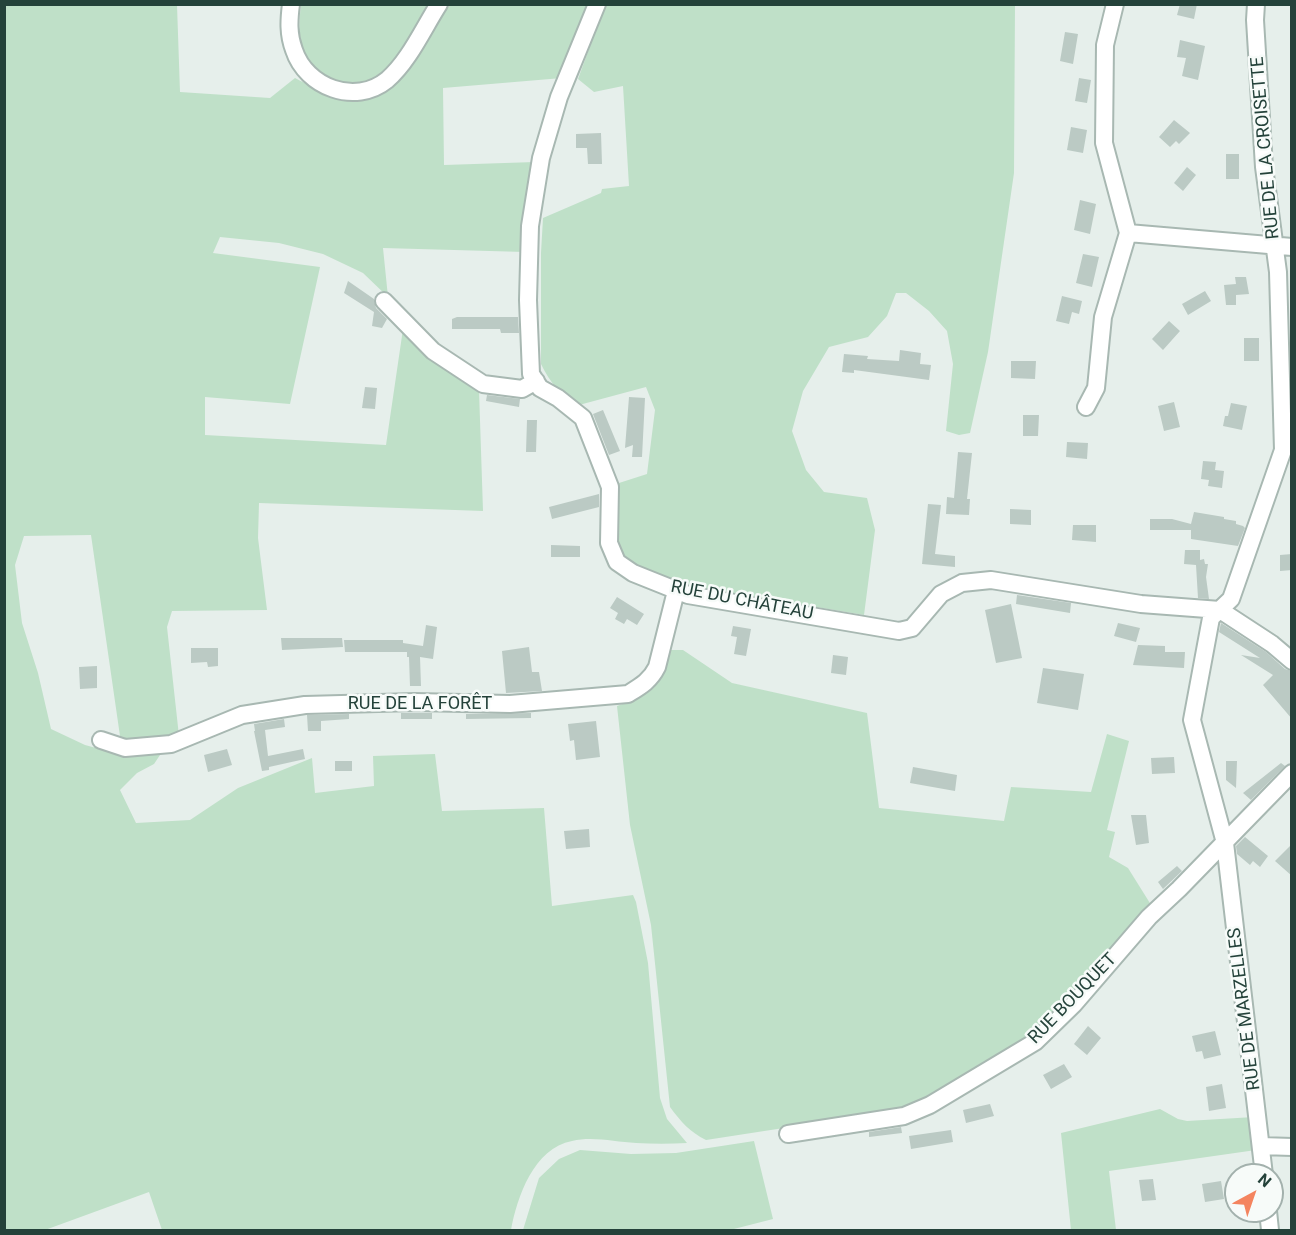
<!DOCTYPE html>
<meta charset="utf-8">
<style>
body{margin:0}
#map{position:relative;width:1296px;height:1235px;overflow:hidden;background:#e6efeb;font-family:Roboto,sans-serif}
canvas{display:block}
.frame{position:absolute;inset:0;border:6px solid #24423a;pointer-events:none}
.north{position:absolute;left:1224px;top:1163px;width:60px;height:60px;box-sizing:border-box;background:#f7fbf9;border:2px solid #a3b1ad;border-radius:50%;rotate:40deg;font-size:16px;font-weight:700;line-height:24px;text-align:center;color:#24423a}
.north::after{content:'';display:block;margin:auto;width:21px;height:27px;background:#f4845f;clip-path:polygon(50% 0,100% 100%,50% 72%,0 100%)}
</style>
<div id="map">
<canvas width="1296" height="1235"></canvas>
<div class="frame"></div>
<div class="north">N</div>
</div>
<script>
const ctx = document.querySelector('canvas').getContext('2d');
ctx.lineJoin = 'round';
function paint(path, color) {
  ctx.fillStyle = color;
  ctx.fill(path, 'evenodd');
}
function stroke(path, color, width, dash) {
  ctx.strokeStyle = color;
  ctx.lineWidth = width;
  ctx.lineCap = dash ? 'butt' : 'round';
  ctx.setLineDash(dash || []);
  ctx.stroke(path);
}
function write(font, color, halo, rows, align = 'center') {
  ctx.font = font + ' Roboto,sans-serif';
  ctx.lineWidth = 5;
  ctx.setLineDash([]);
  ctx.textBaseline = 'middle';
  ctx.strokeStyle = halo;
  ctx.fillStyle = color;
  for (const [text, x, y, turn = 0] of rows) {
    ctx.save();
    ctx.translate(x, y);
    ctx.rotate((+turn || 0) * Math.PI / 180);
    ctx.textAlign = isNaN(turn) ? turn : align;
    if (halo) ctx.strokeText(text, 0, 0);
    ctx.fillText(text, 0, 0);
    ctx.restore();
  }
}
const green = new Path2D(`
 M5,5h172l3,87 90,6 25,-20c28,15 42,17 73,18l82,-91h139l-27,73 -119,10 1,77 91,-3 -10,90 -142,-4 5,49 -25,-24 -40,-19 -44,-11 -59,-6 -7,16 107,14 -30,137 -85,-7v38l181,10 17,-116 76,61 4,121 -224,-8 -1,35 9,72 -95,1 -5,16 12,109 -58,7 -30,-208 -67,1 -9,29 7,58 16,50 13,56 34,16 37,10h38l-6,9 -17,9 -17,17 16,33 54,-3 48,-32 74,-30 3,35 59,-7 -1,-30 62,-2 7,57 102,-3 8,98 81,-11 3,7 12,61 12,135 7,21 20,24c-17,1 -34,1 -51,0 -21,-1 -43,-7 -64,-2 -38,7 -55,56 -61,89h-349l-13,-38 -104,38h-40z
 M301,5h130c-14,23 -27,54 -49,73 -20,17 -70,2 -79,-23 -5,-14 -4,-35 -2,-50z
 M605,5h410l-1,168 -26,179 -18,81 -11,2 -13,-4 7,-67 -6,-33 -18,-20 -23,-18h-10l-9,23 -19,21 -39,10 -26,44 -11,40 14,39 18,22 43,6 8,32 -11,85 -197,-33 -36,-15 -14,-13 -2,-27 4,-44 28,-9 8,-64 -9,-23 -67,18c-18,-10 -29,-22 -38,-41v-111l2,-35 58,-25 1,-4 27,-3 -6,-100 -29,6 -16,-13z
 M671,650h12l49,33 135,30 12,95 125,13 7,-34 80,5 16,-58 22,7 -22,89 8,2 -6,25 19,11 25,40 -64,72 -65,62 -109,63 -47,12 -39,4 -123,19c-16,-8 -25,-18 -36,-33l-19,-182 -21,-100 -13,-119c35,-12 46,-19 54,-56z
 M1160,1109l18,10 9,2 67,-4 2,33 -147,21 7,59h-45l-10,-97z
 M754,1141l19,78 -43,11h-207l16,-52 20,-19 21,-9 51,4 45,-1z`);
const building = new Path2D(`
 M1180,4h17l-3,15 -17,-4z
 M1065,32l13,2 -5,30 -13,-3z
 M1180,40l25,6 -7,34 -16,-4 4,-18 -9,-1z
 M1079,78l12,2 -4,23 -12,-2z
 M1174,120l16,13 -11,11 -3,-3 -6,6 -11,-10z
 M1071,127l16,3 -4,23 -16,-3z
 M601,133l1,31h-14l-1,-16h-11v-14z
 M1226,154h13v25h-13z
 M1187,167l9,8 -13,16 -9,-8z
 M1080,200l16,4 -6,30 -16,-4z
 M1083,254l16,3 -7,30 -16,-4z
 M1235,277h11l3,17 -13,1v10h-10l-2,-20 12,-1z
 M348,281l26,18 2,9 11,11 -5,9 -10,-2 2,-14 -30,-19z
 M1205,291l6,10 -23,14 -6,-11z
 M1062,296l20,5 -3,13 -7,-2 -3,12 -13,-3z
 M457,317h61l1,16h-18l-1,-4h-48v-10z
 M1169,321l11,10 -17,19 -11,-11z
 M1244,338h15v23h-15z
 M900,350l21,3 -1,11 11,1 -2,15 -75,-10v3l-12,-1 2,-18 24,2 -1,3 32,2z
 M1011,361h25l-1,18 -24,-1z
 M365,387l12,1 -2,21 -13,-1z
 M487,395l33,4 -1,8 -33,-6z
 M629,397l16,1 -3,59h-10l1,-12 -8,3z
 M1174,402l6,25 -16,4 -6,-25z
 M1231,403l16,3 -5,24 -19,-4 2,-10h3z
 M603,410l17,41 -11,4 -16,-41z
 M1023,415h16l-1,21h-15z
 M527,420h10l-1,32h-10z
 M1067,442l21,1 -1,16 -21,-2z
 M958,452l14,1 -5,46h3l-1,16 -23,-1 1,-17 7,1z
 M1203,461l13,1 -1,8 9,1 -2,17 -14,-2 1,-6 -8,-1z
 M599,494v13l-47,12 -3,-12z
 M928,504l13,1 -6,49 20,2v11l-33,-3z
 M1010,509l21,1v15l-21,-1z
 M1194,512l30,5v2l12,2v3l7,2 2,2 -7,18 -47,-7v-9h-41v-11h22l19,5z
 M1073,525h23v17l-24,-2z
 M551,545l29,1v11h-29z
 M1185,550h15v10l4,-1 1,5h3l-2,13 3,22 -11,-1 -2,-33 -12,-1z
 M1292,554v16l-12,1v-16z
 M1017,595l54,8 -1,10 -54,-9z
 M617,597l27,17 -7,11 -10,-6 -3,5 -9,-5 3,-6 -8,-5z
 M1011,604l11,54 -26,5 -11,-53z
 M1118,623l22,5 -4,14 -22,-6z
 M1221,623l45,29 19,17 7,2v48l-29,-34 10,-10 -32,-20 19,3 -41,-26z
 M426,625l11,2 -4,32 -13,-2 1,29h-11l-1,-29h-2v-5h-62l-1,-12h59v3l20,3z
 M733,626l18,3 -5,27 -12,-2 3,-17 -6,-1z
 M281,638h61l1,9 -61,3z
 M1138,645l27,1v6h20l-1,16 -51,-3z
 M529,647l3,25h7l3,19 -36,2 -4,-42z
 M191,648h27v18l-10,1 -1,-5 -16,1z
 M833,655l15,2 -2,18 -15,-2z
 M97,666v22l-17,1 -1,-22z
 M1043,668l41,6 -6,36 -41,-7z
 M401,713h31v6h-31z
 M531,713v5l-65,1v-5z
 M349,714v5l-28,2v10h-13l-1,-16z
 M284,719l1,8 -20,3 3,26 35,-7 2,10 -36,8v3l-7,1 -8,-40h1l-1,-7z
 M596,721l4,36 -24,3 -2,-20 -4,1 -2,-17z
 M227,749l5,16 -24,7 -4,-17z
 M1174,757l1,16 -23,1 -1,-16z
 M335,761h17v10h-17z
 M1226,761h11l-1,27 -10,-8z
 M1281,763l4,3 -34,34 -8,-7z
 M913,767l44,8 -2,16 -45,-8z
 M1131,815h15l3,28 -13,2z
 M589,829l1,18 -24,2 -2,-18z
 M1245,837l23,19 -8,11 -7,-6 -3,4 -13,-11 -1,-8z
 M1292,844v32l-17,-15z
 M1177,866l5,5 -19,18 -5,-7z
 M1088,1026l13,12 -14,17 -13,-11z
 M1215,1031l6,24 -17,4 -2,-8 -6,1 -4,-16z
 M1064,1064l8,13 -21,12 -8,-14z
 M1222,1084l4,24 -17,3 -3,-24z
 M990,1104l4,12 -28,7 -3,-13z
 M901,1127l1,6 -33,4v-5z
 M951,1130l2,12 -42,7 -2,-13z
 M1153,1179l3,21 -14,1 -3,-21z
 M1221,1181l3,18 -19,3 -3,-18z`);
const minor = new Path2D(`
 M291,4c-2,16 -3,30 3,46 12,37 61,56 93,30 22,-19 36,-51 52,-76
 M597,4l-38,93 -18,61 -11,68 -2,74 3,74 9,14 18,10 25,20 27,69 -1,56 8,19 16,11 55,22 211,36 13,-3 29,-34 21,-11 29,-3 150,24 79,6 52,34 20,17
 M1256,4l-1,16 9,147 14,105 5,178 -52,149 -20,19 -19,102 33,123 39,332
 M1128,233l164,14
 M384,301l49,50 50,33 39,5 14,-8
 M1086,407l10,-19 7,-71 25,-84 -24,-90 1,-98 10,-41
 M101,740l24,8 46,-4 71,-29 63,-10 110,-3 95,2 118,-10c13,-8 22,-13 29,-27l19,-76
 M788,1134l116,-18 26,-11 105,-63 39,-38 75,-87 30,-28 113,-116
 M1261,1146l31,1
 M1268,1211l2,19`);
const streetNames = [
 ["RUE DE LA CROISETTE",1266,148,-95],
 ["RUE DU CHÂTEAU",742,601,11],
 ["RUE DE LA FORÊT",420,704],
 ["RUE BOUQUET",1073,999,-46],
 ["RUE DE MARZELLES",1245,1009,-97]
];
paint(green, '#bfe0c8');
paint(building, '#bbcac4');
stroke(minor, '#a8b8b2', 20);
stroke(minor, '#fff', 16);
write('18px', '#24423a', '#f7fbf9', streetNames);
</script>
